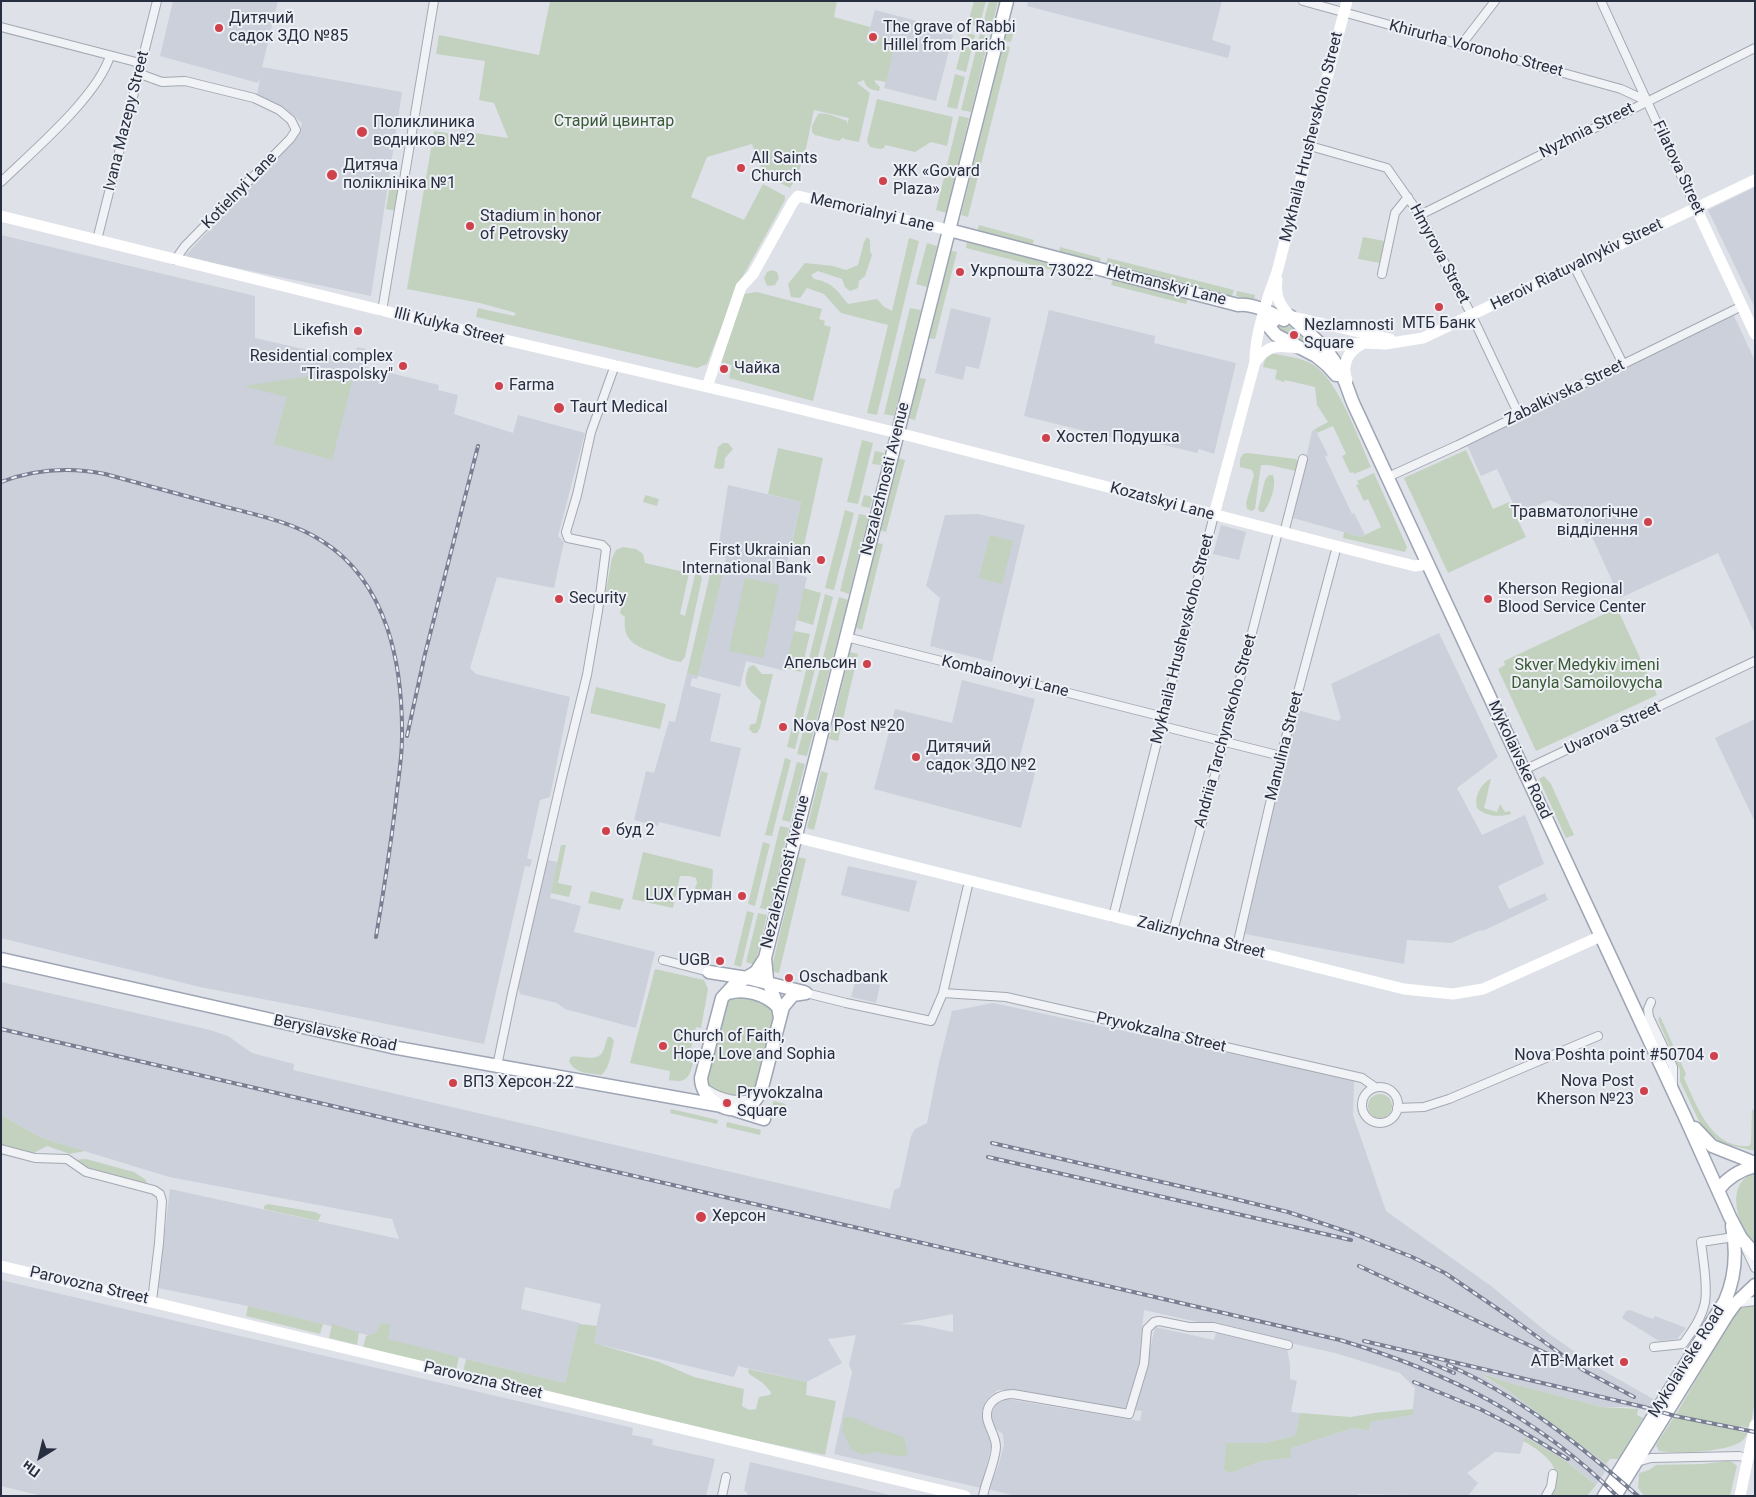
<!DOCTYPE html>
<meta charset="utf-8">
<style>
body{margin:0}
#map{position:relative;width:1756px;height:1497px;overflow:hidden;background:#dee1e8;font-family:Roboto,sans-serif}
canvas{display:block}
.frame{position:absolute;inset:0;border:2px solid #272e3f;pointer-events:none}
.north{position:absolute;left:15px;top:1432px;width:50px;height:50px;-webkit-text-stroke:4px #eef0f6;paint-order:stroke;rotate:216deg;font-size:14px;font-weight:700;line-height:20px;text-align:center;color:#272e3f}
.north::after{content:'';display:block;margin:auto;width:18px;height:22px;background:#272e3f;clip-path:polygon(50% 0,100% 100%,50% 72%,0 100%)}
</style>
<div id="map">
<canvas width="1756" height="1497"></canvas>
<div class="frame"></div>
<div class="north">Пн</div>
</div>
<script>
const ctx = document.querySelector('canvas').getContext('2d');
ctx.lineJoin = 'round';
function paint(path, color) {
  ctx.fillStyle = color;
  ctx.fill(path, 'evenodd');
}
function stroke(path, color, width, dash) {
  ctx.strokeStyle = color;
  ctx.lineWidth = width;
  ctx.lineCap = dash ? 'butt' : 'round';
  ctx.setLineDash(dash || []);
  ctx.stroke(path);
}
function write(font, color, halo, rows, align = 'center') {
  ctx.font = font + ' Roboto,sans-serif';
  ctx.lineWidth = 4;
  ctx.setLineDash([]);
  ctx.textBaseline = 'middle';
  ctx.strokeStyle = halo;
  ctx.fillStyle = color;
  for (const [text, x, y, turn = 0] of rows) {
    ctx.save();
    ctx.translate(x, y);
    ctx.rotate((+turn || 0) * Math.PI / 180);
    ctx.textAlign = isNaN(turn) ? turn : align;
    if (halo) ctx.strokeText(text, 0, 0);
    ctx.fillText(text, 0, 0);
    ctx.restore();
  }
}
const built = new Path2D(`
 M173,1h105l-16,66 140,25 -31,204 -187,-39 116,-124 2,-10 -19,-16 -26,-11 3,-18 -2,5 -98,-27z
 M1028,1h194l-10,39 19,6 -3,12 -201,-52z
 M875,10l46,12 10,4v3l22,6 -17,66 -52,-13 12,-47 -18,-5 -2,9 -10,-3z
 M1755,187v121l-47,-98z
 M1,235l254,61v42l83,19v2l15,3 4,-15 9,2 -4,17 77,19 -1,5 20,5 -4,19 59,19 5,-18 67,18 -27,103 6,6 -10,46 -57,-11 -27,91 6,6 94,23 -20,100 -10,3 -13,58 5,2 -2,7 -5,-1 -41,178 -170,-35 -114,-22 -199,-49z
 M951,308l40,10 -12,51 -13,-3 -3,14 -28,-7z
 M1049,310l106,26 -1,7 82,20 -22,91 -15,-5 -2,4 -66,-16 -2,5 -105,-26z
 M1733,314l22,47v273l-37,-81 -98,45 -38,-83 -32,-15 -32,14 -21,-45 -16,7 -14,-31z
 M1315,429l13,26 -3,2 27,57 2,-1 11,22 -4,2 -68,-19 19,-87z
 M728,485l73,17 -16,70 22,5 -22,94 -39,-10 -6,26 -42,-11 -1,3 -5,-1 -2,8 31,8 -11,47 31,7 -21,89 -61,-15 -1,4 -24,-6 12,-49 8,2 15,-52 6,1 12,-49 11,3 28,-118 -9,-2z
 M978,514l47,11 -33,137 -62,-16 10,-48 -14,-12 19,-71z
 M1221,525l25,7 -7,28 -26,-6z
 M1439,633l59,124 -41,31 25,47 43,-20 19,49 -46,22 11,23 36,-16 3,7 -63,30 -7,1 -27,12 -44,-3 -3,24 -159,-30 40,-176 13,-48 40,11 3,-3 -10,-34z
 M962,680l73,19 -18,68 18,6 -14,55 -147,-39 21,-80 57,14z
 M1755,719v103l-40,-84z
 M547,860l11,2 -8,36 31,8 -7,26 81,20 -19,76 -71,-19 -8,-6 -37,-9 -3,-10z
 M848,866l69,15 -8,31 -68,-17z
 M856,979l24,6 -4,18 -25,-6z
 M1,982l209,48 18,6 24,17 42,11 -1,6 597,139 4,-19 6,-3 11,-51 4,-7 12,-6 11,-56 14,-56 41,-8 361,77 -1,35 33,96 105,75 57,47 47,33 60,34 -7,11 -17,-4h-29l-89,-23 -29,-10v3l26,15 99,74 -13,19 -33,-26 -38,-22 -5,17 -25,-2 -28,21 11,10 -10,13 -110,-2 -1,2h-341l-28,-7 10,-22 6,-22 -1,-11 -10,-7 -3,-10 6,-13 11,-5 133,22 2,-10 -8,-1 12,-43 9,-40 59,13 3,-11 70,20 3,16v14l7,2 -6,31 9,1 -5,23 -31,7h-38l5,30 30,-12 30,-3 -1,-10 63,-20 16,3 2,-9 41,-7 3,-27 -15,-15 -65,-20 -191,-43 -4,41 2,4 -15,55 -113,-20h-16l-7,5 -5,6 -2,8v11l6,19 1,8 -10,41 -147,-34 18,-82 -3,-7 7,-30 -28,4 14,24 -35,19 -69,-16 -4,11 -141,-34 8,-39 -76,-17 -4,22 59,14 -15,60 -317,-77 -90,-18 12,-99 229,50 -7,-20 -223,-42 -127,-39 -41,-23zM953,1314v18l-34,-7 -19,-1z
 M1,1280l632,148 -1,7 21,4 -1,6 63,14 -9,37h-664l-41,-10z
 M1630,1310l23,9 2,-3 31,12 -9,11 -18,2 -37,-23 4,-7z
 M750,1462l98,23 46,11h-147v-4l-3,-1z`);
const green = new Path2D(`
 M550,1h287l-3,16 36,10 -4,15 10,3 2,-9 18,5 -10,41 -11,-2v2l5,5 -1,4c-7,-1 -14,-3 -15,-11l-7,3 13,10 -11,49 -15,-3v-2l-5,4 -24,-6 -3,-3v-6l6,-12c9,-2 20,4 29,7v4l2,-7 -35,-8c-6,26 -9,56 -24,78l-26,-13 -12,-31 -45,13 -16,40 53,23 19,-36 22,12v4l-47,85 -31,79 -10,4 -221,-51 2,-9 36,8 2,-3 -36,-10 -73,-14 27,-158 26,4 1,-4 47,7 -14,-35 -15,-3 6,-39 -49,-7 3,-19 100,20z
 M974,1h12l-7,26 -11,-3z
 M989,1h9l-7,29 -9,-2z
 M1008,25l7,2 -4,15 -7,-1z
 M968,33l7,2 -9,37 -10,-3 9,-33 2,1z
 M980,34l9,3 -18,75 -10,-2z
 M1003,45l7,2 -42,170 -7,-2z
 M955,74l10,3 -8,32 -10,-2z
 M877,99l76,18 -6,29 -16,-4 -16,10 -30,-7 -1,3 -4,1 -10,-2 -3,-6z
 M959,116l10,2 -22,95 -11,-3z
 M391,179l10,2 -5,30 -10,-2z
 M979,225l55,15 -2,6 -55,-15z
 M867,237l3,3v11l2,4 -7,21 -6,5 -1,7 -8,3 -5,-4 -3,-8 -24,-8 -7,4 3,4c19,4 22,10 34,25l29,-5 6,7 9,5 17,-73 10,3 -42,174 -10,-2 21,-88 -47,-12 -17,-19 -17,-6 -7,10 -9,-1 -3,-13 17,-21 28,3 13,4 12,-5 6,-23z
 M1363,237l21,4 -4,22 -22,-4z
 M967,242l125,32 -1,6 -125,-32z
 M927,243l10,3 -10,41 -11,-3z
 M1060,247l41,11 -2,5 -40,-11z
 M951,251l6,1 -22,87 -6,-1z
 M1108,258l126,32 -2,6 -126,-33z
 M772,270l5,2 2,6 -4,7 -8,1 -3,-8 3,-6z
 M1113,279l75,19 -2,6 -75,-19z
 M1237,291l18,4 -1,6 -18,-5z
 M757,292l65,17 -3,10 6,2 -1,4 7,2 -18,74 -84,-23 3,-13 -13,-3 25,-68z
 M910,308l11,2 -27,106 -10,-2z
 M1280,321l30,18 2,5 -4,1 -29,-14 -5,-7z
 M1270,353c13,3 30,4 42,11 26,15 46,74 59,103l-17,7 -1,-2 -3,1 -8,-17 4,-2 -13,-28 -16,7 -2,-4 13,-7 -11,-17 -2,-18 -30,-7 -1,2 -9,-3 2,-9 -14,-3 3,-11z
 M316,375l36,7 -20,78 -58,-16 13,-47 -43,-11z
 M919,378l7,1 -11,41 -7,-2z
 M862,440l11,3 -15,61 -11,-2z
 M723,443h5l5,6 -8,9 -1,10 -4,1 -6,-1 4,-21z
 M778,448l45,10 -20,92 -12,-3 10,-45 -33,-8z
 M1466,450l27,59 16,-7 17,35 -78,36 -44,-95z
 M875,451l9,2 -3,12 -9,-1z
 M1248,453l48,6 3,3v5l-3,4 -27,-6h-8l-6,44 -3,2 -5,-2 -1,-6 8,-28 -2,-5 -12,-3v-8l3,-5z
 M898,458l7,2 -19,72 -6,-2z
 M1374,473l33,74 -2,5 -62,-14 1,-6 17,5 20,-10 -13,-28 -4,2 -8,-16 3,-1 -2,-3z
 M1269,475h4c4,11 -3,28 -9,37h-4l-2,-3 7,-29z
 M645,495l14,4 -2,7 -14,-4z
 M864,495l9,2 -3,11 -9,-2z
 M845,510l9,3 -20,77 -9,-2z
 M859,514l10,2 -20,78 -9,-3z
 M990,535l23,6 -11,43 -23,-6z
 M877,543l6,1 -21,86 -6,-2z
 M623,547l13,2 7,5 2,9 39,9 2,-9 7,-1 9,16 -17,79 -4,5c-9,-1 -18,-5 -27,-9 -18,-7 -32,-12 -29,-36l-5,-4 2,-10 -11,-2 -6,-5 7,-38 4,-8zM689,573l6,2 -10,41 -5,-2z
 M711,570l12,3 -25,103 -11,-3z
 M745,578l34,7 -16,73 -34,-7z
 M804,588l17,5 -8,32 -16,-5z
 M825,594l8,3 -38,152 -8,-2z
 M839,597l9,3 -41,156 -10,-2z
 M1617,608l40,87 -121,56 -38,-82 7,-4 -1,-4z
 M794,631l16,3 -9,38 -16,-4z
 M850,652l8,2 -20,87 -9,-2z
 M754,665l8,9h11l-13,54 -3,5h-4l-4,-4 1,-4 6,-2 5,-22c-13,-13 -20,-15 -12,-34z
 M596,687l70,17 -6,25 -70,-16z
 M785,758l6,2 -19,76 -7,-1z
 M797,762l8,2 -15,58 -8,-2z
 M821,771l7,2 -14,57 -7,-2z
 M1544,776l7,8 23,51 -8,3 -27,-59z
 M1490,779h1c-3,10 -4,19 -7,29l13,4 3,-8 5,8 5,-1 1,3c-11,3 -25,3 -34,-6 -3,-11 3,-23 13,-29z
 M780,826l9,2 -20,82 -9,-2z
 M763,842l7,2 -15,62 -7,-2z
 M561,845h5l-8,38 14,3 -3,11 -18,-4z
 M643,852l69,17 1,2c-1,11 1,23 -10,27l-5,-4 -3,-6 2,-5 -1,-5 -7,-2h-9l-7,32 -41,-9z
 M798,857l8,2 -27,114 -8,-2z
 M591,891l33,8 -4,11 -32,-7z
 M747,911l7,2 -13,54 -7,-2z
 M758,913l9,2 -12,50 -9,-3z
 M655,969l49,11 4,9 -7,39 -5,-1 -8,34 5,2c-4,16 -7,20 -24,17l1,-9 -40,-8z
 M735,994l34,9 6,11 -20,76 -4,5c-13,3 -31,-2 -42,-9l-3,-7 19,-78z
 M1660,1016l26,58 -2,4c13,28 27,71 65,68l2,-3 1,-33 3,-1v42l-34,-8 -17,-14 -6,-10 -18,-38v-11l-22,-50z
 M608,1037h3l3,4c-3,11 -4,28 -13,34 -12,-2 -26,-1 -32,-14l2,-4c10,-2 24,5 31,-4 3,-4 3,-11 6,-16z
 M1368 1106a12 12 0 1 1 24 0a12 12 0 1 1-24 0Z
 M773,1101l13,3 -2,7 -2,1 -9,-3z
 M671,1109l47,11 -1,4 -47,-11z
 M1,1115l41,23 43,13 -15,3 -23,-8 -17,9 -29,-8z
 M727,1122l34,8 -1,5 -34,-8z
 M86,1159l48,13 12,8 1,5 -58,-15 -16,-10z
 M1755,1172v78c-14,-21 -34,-64 0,-78z
 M268,1204l47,8 6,3 -3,6 -54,-12v-3z
 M1749,1304l6,1v96l-5,27 -9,-2 -1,6 8,1c-3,5 -6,9 -11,11 -18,8 -59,10 -78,7l-3,-6 22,-34 57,-99z
 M248,1306l75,18 -3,10 -74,-18z
 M381,1323l10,1 -3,15 71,18 -3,13 -93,-23 3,-11 10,-3z
 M332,1324l27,8 -2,13 -28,-7z
 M579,1324l18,2 -3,17 65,19 35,15 50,12 -2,17 7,4 7,-1 3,-12 11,-2 1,-3 -8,-9 -14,-9 -1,-5 59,13 -1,13 30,6 -11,54 -78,-16 -284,-67 3,-13 99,24z
 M1483,1374l30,10 89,23 36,2 -1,6 6,3 -24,41h-9l-4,5 -96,-72 -26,-16z
 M1413,1409v6l-42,7 -2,9 -16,-3 -62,20v10l-30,3 -30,12 -7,-3 2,-27h38l31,-7 5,-23 51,4 23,-4z
 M844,1417h8l25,11 27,9 4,18 -12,1 -20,-4 -14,3 -11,-6 -9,-19z
 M1525,1437l38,22 33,26 -9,11h-37c2,-6 5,-14 6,-20 0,-15 -21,-29 -33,-35z
 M1727,1461l5,1 5,4 -7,30h-86l-6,-8 1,-15 10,-3 7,-5 47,-1z`);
const street = new Path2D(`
 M1303,1l318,88 26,12
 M1601,1l95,207
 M1,27l135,35 7,13 19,7 23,-1 69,17 25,12 12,10 5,10 -6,9 -105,107 -10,14
 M1463,46l2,-6 30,-39
 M1310,146l77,22 33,47 52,101 47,99
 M1,182c32,-31 96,-85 109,-126
 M1420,215l335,-167
 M97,240l60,-239
 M1574,266l49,98
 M1382,274l13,-61 13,-16
 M382,311l52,-310
 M1388,477l70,-32 284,-139
 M1284,533l19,-74
 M846,637l318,80
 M1162,726l119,30
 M1524,770l231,-109
 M1113,917l101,-402
 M1173,931l51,-190 54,-209
 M1237,946l44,-190 56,-210
 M663,960l46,12
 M806,993l40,10 85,18 12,-28 26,-112
 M943,993l63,4 356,81 13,9
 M1651,1002l-3,7 1,8 24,50v20
 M497,1066l15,-72 50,-217 25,-102 11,-64 8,-62 -4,-4 -34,-7 -2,-6 11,-37 14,-63 24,-67
 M1362 1105a18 18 0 1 1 36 0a18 18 0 1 1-36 0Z
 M708,1090c12,8 35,15 48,6
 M1397,1108l27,-1 25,-8 149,-63
 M1,1149l34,9 32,1 19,13 68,18 6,4 2,7 -3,42 -7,58
 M1746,1249l9,19
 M1739,1303l16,-2
 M1654,1347l29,-3c9,-13 19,-26 22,-42 3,-17 -2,-43 -4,-60l33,-5
 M1637,1462l14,-4 88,-2 8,2
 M722,1496l4,-19
 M983,1496c3,-16 12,-33 13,-49 0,-11 -8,-20 -9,-30 -1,-16 13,-23 26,-23l116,20 15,-50 3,-35 7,-7 5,-1 30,6h24l75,18
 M1546,1496l5,-9 2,-13`);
const secondary = new Path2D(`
 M1696,208l59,126
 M1,216l440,109 322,75 151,37 465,120 36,9 13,-2
 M1277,280c-2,15 2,25 13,36
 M1289,316l101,23
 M1323,347l41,-4 21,1 38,-6 332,-158
 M1255,362c14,-18 22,-17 44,-14
 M1347,380c-6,-15 1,-29 15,-36
 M707,387l34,-100 12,-13 40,-72 5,-6 151,34
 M1214,515l41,-153c-1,-24 13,-67 22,-90l70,-271
 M795,837l609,152 49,5 30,-5 118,-53
 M1,1266l964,230
 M1740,1496l15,-71`);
const primary = new Path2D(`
 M949,230l289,75c15,-2 34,8 46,15
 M1264,321l12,14 40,21 11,9 9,10
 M1269,325l8,-7 13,-2c17,16 36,30 48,51 7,11 10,24 15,36l332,714 45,100 11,21 14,16
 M765,958l-9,14 -23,14 -11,12 -21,80c0,20 23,36 44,30 8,-3 12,-10 16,-17l22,-84 10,-12 13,-2
 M1,959l391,88 330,59
 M709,972l38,6 57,14
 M728,993c16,-5 38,1 50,14
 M780,1018l-2,-11 -11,-28 -2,-21 242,-957
 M735,1110l29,9
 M1695,1128l17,18 43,17
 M1719,1189c9,-12 21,-19 36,-23
 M1604,1496l121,-195c10,-23 12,-50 7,-75
 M1615,1496l112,-181 8,-11 20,-19`);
const rail = new Path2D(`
 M1,482c34,-13 69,-15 104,-8 41,11 81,22 121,33 32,8 68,16 96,34 66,41 81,125 80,197 0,18 -3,36 -5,53 -5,49 -13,97 -21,146
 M407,736l18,-82 53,-208
 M1,1029l1339,311c107,32 197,76 277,156
 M992,1143l235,54 61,15 66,22 58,23 33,16 69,47 69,50 51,27
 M988,1157l363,83
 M1359,1266l204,95
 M1364,1341l280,66 31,9 80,16
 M1422,1359l32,14
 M1448,1365c71,31 132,80 190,131
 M1414,1382l66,27 33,17 55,33`);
const markers = [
 [219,28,5,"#cf414b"],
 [873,37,5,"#cf414b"],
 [362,132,6,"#cf414b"],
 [741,168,5,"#cf414b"],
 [332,175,6,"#cf414b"],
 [883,181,5,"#cf414b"],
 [470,226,5,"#cf414b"],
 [960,272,5,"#cf414b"],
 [1439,307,5,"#cf414b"],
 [358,331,5,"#cf414b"],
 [1294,335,5,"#cf414b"],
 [403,366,5,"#cf414b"],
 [724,369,5,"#cf414b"],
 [499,386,5,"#cf414b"],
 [559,408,6,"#cf414b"],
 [1046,438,5,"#cf414b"],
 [1648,522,5,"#cf414b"],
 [821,560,5,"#cf414b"],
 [559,599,5,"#cf414b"],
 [1488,599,5,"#cf414b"],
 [867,664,5,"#cf414b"],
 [783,727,5,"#cf414b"],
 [916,757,5,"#cf414b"],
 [606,831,5,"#cf414b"],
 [742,896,5,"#cf414b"],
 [720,961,5,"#cf414b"],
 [789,978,5,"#cf414b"],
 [663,1046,5,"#cf414b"],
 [1714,1056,5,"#cf414b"],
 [453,1083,5,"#cf414b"],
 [1644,1091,5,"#cf414b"],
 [727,1103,5,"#cf414b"],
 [701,1217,6,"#cf414b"],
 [1624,1362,5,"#cf414b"]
];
const poiNames = [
 ["Дитячий",229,19],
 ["садок ЗДО №85",229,37],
 ["The grave of Rabbi",883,28],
 ["Hillel from Parich",883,46],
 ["Поликлиника",373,123],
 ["водников №2",373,141],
 ["All Saints",751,159],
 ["Church",751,177],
 ["Дитяча",343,166],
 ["поліклініка №1",343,184],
 ["ЖК «Govard",893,172],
 ["Plaza»",893,190],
 ["Stadium in honor",480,217],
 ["of Petrovsky",480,235],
 ["Укрпошта 73022",970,272],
 ["МТБ Банк",1439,324,"center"],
 ["Nezlamnosti",1304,326],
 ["Square",1304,344],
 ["Likefish",348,331,"right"],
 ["Residential complex",393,357,"right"],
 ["\"Tiraspolsky\"",393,375,"right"],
 ["Чайка",734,369],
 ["Farma",509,386],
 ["Taurt Medical",570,408],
 ["Хостел Подушка",1056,438],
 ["Травматологічне",1638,513,"right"],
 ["відділення",1638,531,"right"],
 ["First Ukrainian",811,551,"right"],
 ["International Bank",811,569,"right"],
 ["Kherson Regional",1498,590],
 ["Blood Service Center",1498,608],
 ["Security",569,599],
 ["Апельсин",857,664,"right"],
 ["Nova Post №20",793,727],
 ["Дитячий",926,748],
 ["садок ЗДО №2",926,766],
 ["буд 2",616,831],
 ["LUX Гурман",732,896,"right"],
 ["UGB",710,961,"right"],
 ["Oschadbank",799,978],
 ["Church of Faith,",673,1037],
 ["Hope, Love and Sophia",673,1055],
 ["Nova Poshta point #50704",1704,1056,"right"],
 ["Nova Post",1634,1082,"right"],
 ["Kherson №23",1634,1100,"right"],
 ["ВПЗ Херсон 22",463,1083],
 ["Pryvokzalna",737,1094],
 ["Square",737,1112],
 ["Херсон",712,1217],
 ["ATB-Market",1614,1362,"right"]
];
const streetNames = [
 ["Khirurha Voronoho Street",1476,49,15],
 ["Ivana Mazepy Street",127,121,-76],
 ["Nyzhnia Street",1587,131,-27],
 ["Mykhaila Hrushevskoho Street",1312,137,-76],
 ["Filatova Street",1678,168,65],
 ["Kotielnyi Lane",240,191,-46],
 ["Memorialnyi Lane",872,213,13],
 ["Hmyrova Street",1439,254,62],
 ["Heroiv Riatuvalnykiv Street",1577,265,-26],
 ["Hetmanskyi Lane",1166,286,14],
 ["Illi Kulyka Street",449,327,14],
 ["Zabalkivska Street",1565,393,-26],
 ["Nezalezhnosti Avenue",886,479,-76],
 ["Kozatskyi Lane",1162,502,15],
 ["Mykhaila Hrushevskoho Street",1183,639,-76],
 ["Kombainovyi Lane",1005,677,14],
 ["Uvarova Street",1613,729,-25],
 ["Andriia Tarchynskoho Street",1226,731,-75],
 ["Manulina Street",1285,746,-76],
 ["Mykolaivske Road",1519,760,65],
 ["Nezalezhnosti Avenue",786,872,-76],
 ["Zaliznychna Street",1201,938,14],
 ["Pryvokzalna Street",1161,1033,13],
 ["Beryslavske Road",335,1034,12],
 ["Parovozna Street",89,1286,13],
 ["Mykolaivske Road",1687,1362,-58],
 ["Parovozna Street",483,1381,13]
];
const parkNames = [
 ["Старий цвинтар",614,122],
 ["Skver Medykiv imeni",1587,666],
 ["Danyla Samoilovycha",1587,684]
];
paint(built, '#ccd0da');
paint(green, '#c2d2bf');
stroke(street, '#a3a8b2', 10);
stroke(primary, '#9ea5b4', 15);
stroke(street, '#f1f2f6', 8);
stroke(secondary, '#fff', 11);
stroke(primary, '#fff', 12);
stroke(rail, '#787f92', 4);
stroke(rail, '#eef0f6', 2, [5.5]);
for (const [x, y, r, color] of markers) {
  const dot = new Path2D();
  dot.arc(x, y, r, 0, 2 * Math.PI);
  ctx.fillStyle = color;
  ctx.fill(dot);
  stroke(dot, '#eef0f6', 2);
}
write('16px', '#272e3f', '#eef0f6', poiNames, 'left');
write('16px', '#272e3f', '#eef0f6', streetNames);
write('16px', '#395b34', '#eef0f6', parkNames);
</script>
